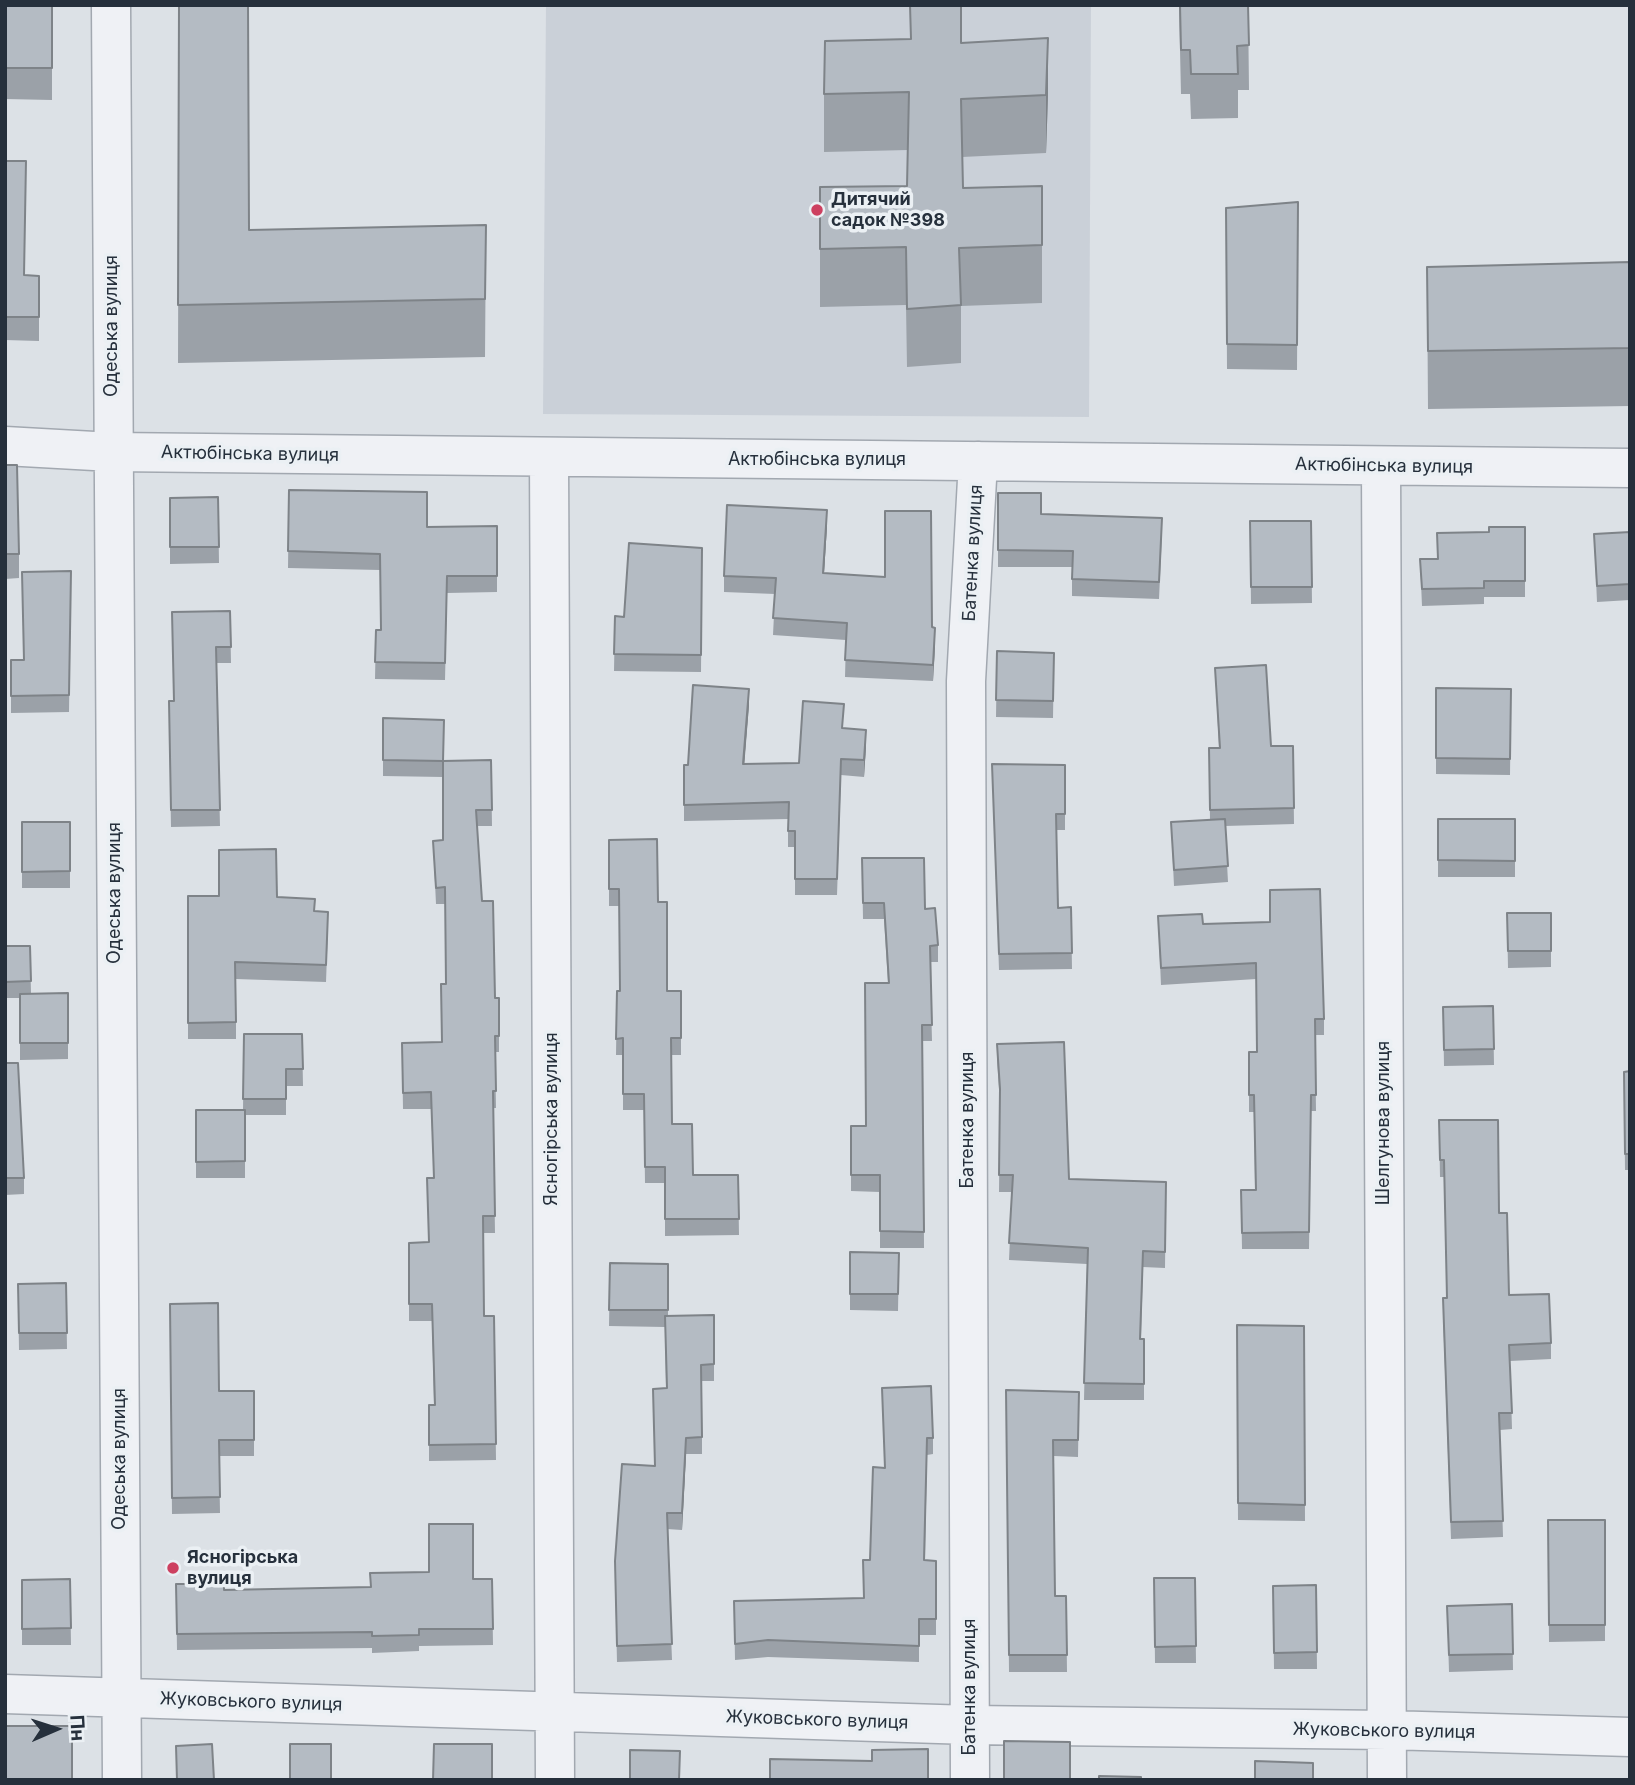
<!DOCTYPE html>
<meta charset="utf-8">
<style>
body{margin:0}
#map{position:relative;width:1635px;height:1785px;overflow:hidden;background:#dce1e6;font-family:Inter,sans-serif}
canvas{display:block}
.frame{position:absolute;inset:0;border:7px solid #26303c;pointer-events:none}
.north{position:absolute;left:21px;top:1694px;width:70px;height:70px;-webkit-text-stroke:5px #ebf0f4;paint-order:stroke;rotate:87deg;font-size:19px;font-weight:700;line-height:28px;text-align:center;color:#26303c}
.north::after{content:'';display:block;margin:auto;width:24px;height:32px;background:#26303c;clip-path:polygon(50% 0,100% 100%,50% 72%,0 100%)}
</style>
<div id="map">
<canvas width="1635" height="1785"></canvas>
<div class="frame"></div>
<div class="north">Пн</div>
</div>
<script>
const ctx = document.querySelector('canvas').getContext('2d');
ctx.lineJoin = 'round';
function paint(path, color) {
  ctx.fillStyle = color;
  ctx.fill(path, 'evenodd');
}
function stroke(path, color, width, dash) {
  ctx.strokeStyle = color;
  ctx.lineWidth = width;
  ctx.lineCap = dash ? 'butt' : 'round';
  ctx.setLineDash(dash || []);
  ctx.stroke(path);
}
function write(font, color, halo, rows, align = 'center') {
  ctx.font = font + ' Inter,sans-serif';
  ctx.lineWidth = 7;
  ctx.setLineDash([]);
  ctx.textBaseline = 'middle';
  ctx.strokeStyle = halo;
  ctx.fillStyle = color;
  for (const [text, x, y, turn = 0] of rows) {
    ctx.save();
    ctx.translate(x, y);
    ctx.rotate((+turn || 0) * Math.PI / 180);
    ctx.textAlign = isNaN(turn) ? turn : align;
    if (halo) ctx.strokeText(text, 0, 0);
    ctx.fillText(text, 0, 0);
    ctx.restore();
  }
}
const built = new Path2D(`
 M546,5h545l-2,412 -546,-3z`);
const minor = new Path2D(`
 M111,5l11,1775
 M5,446l107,6 1518,16
 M549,458l6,1322
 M1381,467l6,1313
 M5,1694l965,31 417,5 243,7
 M970,1780l-4,-1099 12,-220`);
const wall = new Path2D(`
 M5,5h47v95l-47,-1z
 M179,5l70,225 237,-5 -1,132 -307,6z
 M910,5l51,38 87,53 -2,57 -84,4 1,31 79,-2v117l-81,3v57l-54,4 -1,-62 -86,2v-120l87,-1 1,-36 -84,2v-58l86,-55z
 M1179,5h69l1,85h-11v28l-47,1 -1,-25h-9z
 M5,161l19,114 15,1v65l-34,-1z
 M1298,202l-1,168 -70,-1 -1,-161z
 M1630,262v144l-202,3 -1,-142z
 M5,465l14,89v24l-14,1z
 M289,490l138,37 70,-1v66l-50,1 -2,87 -70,-1 1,-49h5l-1,-60 -92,-2z
 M998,493l43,21 121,20 -3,65 -87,-3v-29h-74z
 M218,497l1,66 -49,1v-66z
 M1250,521h61l1,82 -61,1z
 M827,526l-3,47 108,54 3,17 -2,37 -88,-4 1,-37 -73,-5 2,-41 -51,-2v-16z
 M1525,527v70h-41v7l-62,2 -2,-47h17l52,-27z
 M1630,532v68l-33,2 -3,-68z
 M702,548l-1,124 -87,-1 1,-55 9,1z
 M71,571l-2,141 -58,1v-53h13z
 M230,611l1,52h-15l4,163 -49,1 -2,-110 5,-16z
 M997,651l57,2 -1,65 -57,-1z
 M1215,668l56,78h22l1,78 -69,2 3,56 -54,4 -3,-64 39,-2 -1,-72h10z
 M1436,688l75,1 -1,86 -74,-1z
 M749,705l-5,59 55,-1 44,-35 23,18 -2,31 -23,-2 -4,120h-42v-48h-7v-28l-104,2v-56h4z
 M383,718l61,43 47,-1 1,66h-15l5,75 13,97h4v54h-4l1,56h-3l2,125h-12l1,83h10l2,144 -67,1v-56h5l-2,-84h-23v-78l19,-1 6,-64 -3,-69h-28l-1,-66 40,-1 4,-58 -1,-80h-9l-3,-63 10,-1v-63l-60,-1z
 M5,764l1,52h-1z
 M992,764l73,1v65h-9l2,78 13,-1 1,62 -73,1z
 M1438,819h77v58h-77z
 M22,822h48v66h-48z
 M609,840l49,62 9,89h14v64h-10l1,69 21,51h45l1,60 -74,1v-53h-20l-1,-73h-21v-55h-7l1,-64h3l-1,-85h-10z
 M862,858l63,51 13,36v17h-8l2,79h-9l1,207h-44v-56l-29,-1v-65h15l22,-143 -4,-64h-21z
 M188,896l89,1 38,14 13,17 -2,54 -90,-3v60h-48z
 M1507,913h44v54l-43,1z
 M1158,916l45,8 67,-2 54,97v16h-9l1,76h-5l-2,138h-67l-1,-59h14l-1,-78h-5v-60h8l-1,-73 -95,6z
 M5,946h25l1,48 37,-1v66l-48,1v-62h-15z
 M1493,1006l1,59 -50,1 -1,-59z
 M244,1034h58l1,52h-17v29h-41v63h-49v-68h47z
 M997,1044l72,135 97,3 -1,86 -22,-1 -2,72h3v61h-60l3,-136 -78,-4 3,-68h-13l1,-88 -3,-44z
 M5,1063l19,115v16l-19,1z
 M1630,1071v99h-5l-1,-98z
 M1439,1120l60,93 10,82 42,48v16l-41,2 2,68 -12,1 3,107 -52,2 -8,-224v-17h4l-3,-121h-4z
 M850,1252l49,1 -1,58 -48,-1z
 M610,1263l58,1v52l46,-1v66h-12v73h-16l-4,76 -15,-1 5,131 -55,2 -2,-85 39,-111 12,-78 -1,-61 -56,-1z
 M66,1283l1,66 -48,1 -1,-66z
 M170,1304l49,87h35v65h-35l1,57 -48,1z
 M1237,1325l67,1 1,195 -67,-1z
 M882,1388l51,50v16l-6,1 -2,105 11,1v74h-17v27l-151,-5 -33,3 -1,-59 130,-3 21,-130z
 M1006,1390l73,2 -1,65 -24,-1 1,140h11l1,76h-58z
 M1548,1520h57v121l-56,1z
 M1154,1578h41l1,85h-41z
 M70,1579l1,66h-49v-65z
 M473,1579h19l1,66 -74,1v5l-47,2v-5l-195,2 -1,-66 48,6 146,-3z
 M1316,1585l1,84h-43l-1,-83z
 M1512,1604l1,66 -64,2 -2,-66z`);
const shadedWall = new Path2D(`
 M1048,38v58l-2,57v-58z
 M827,510v16l-4,63v-16z
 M935,628v16l-2,37v-16z
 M749,689v16l-6,76v-17z
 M866,730v16l-2,31v-17z
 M686,1438v16l-4,76v-17z`);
const building = new Path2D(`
 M5,5h47v63h-47z
 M179,5h69l1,225 237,-5 -1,74 -307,6z
 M910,5h51v38l87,-5 -2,57 -85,4 2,89 79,-2v59l-83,3 2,57 -54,4 -1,-62 -86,2v-62l87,-1 2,-94 -85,2 1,-53 86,-2z
 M1180,5h68l1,40 -12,1 1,28h-47l-1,-24h-9z
 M5,161h21l-2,114 15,1v41h-34z
 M1298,202l-1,143 -70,-1 -1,-136z
 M1630,262v86l-202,3 -1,-84z
 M5,465h12l2,89h-14z
 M289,490l138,2v35l70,-1v50h-50l-2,87 -70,-1 1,-32h5l-1,-76 -92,-3z
 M998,493h43v21l121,4 -3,64 -87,-3 1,-28 -75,-1z
 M218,497l1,50h-49v-49z
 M727,505l100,5 -4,63 62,4v-66h46l1,116 3,1 -2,37 -88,-5 2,-37 -74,-5 3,-40 -52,-2z
 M1250,521h61l1,66h-61z
 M1489,527h36v54h-41v7l-62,1 -2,-30h18l-1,-26 52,-1z
 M1630,532v52l-33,2 -3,-52z
 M629,543l73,5 -1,107 -87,-1 1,-38 9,1z
 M71,571l-2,124 -58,1v-36h13l-2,-88z
 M230,611l1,36h-15l4,163h-49l-2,-109h5l-2,-89z
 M997,651l57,2 -1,48 -57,-1z
 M1266,665l5,81h22l1,62 -84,2 -1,-62h11l-5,-80z
 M693,685l56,4 -6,75 56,-1 4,-62 41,3 -2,24 24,2 -2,30 -23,-1 -4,120h-42v-48h-7l1,-29 -105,3v-40h4z
 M1436,688l75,1 -1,70 -74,-1z
 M383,718l61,2 -1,41 -60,-1z
 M491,760l1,50h-16l6,91h11l2,97h4v38h-4l1,55h-3l2,125h-12l1,100h10l2,128 -67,1v-40h6l-3,-101h-23v-61l20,-1 -2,-64h7l-3,-86 -28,1 -1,-50 40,-1 -1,-58h5l-1,-97 -9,1 -3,-47 10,-1v-79z
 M5,764l1,36h-1z
 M992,764l73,1v49h-9l2,94 13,-1 1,46 -73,1z
 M1225,819l3,47 -54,4 -3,-48z
 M1438,819h77v42l-77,-1z
 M22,822h48v49l-48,1z
 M657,839l1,63h9v89h14v47h-10l1,86h20l1,51h45l1,44h-74v-52h-20l-1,-73h-21v-56l-7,1 1,-48h3l-1,-102h-10v-49z
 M276,849l1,48 38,2 -1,12 14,1 -2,53 -91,-3 1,60 -48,1v-127h31v-46z
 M862,858h62l1,51 10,-1 3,37 -8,1 2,79h-10l2,207 -44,-1v-56h-29v-49h15l-1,-143h24l-5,-80h-21z
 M1320,889l4,130h-9l1,76h-5l-2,137 -67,1 -1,-43h15l-2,-95h-5v-43h8l-1,-89 -95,5 -3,-52 44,-2 1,10 67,-2v-32z
 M1507,913h44v38h-43z
 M5,946h25l1,35 -26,1z
 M68,993v50h-48v-49z
 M1493,1006l1,43 -50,1 -1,-43z
 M244,1034h58l1,35h-17v30h-43z
 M1064,1042l5,137 97,3 -1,70 -22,-1 -3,88h4v45l-60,-1 4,-135 -79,-5 4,-68h-14l1,-86 -3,-45z
 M5,1063h13l6,115h-19z
 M1630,1071v83h-5l-1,-82z
 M196,1110h49v51l-49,1z
 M1439,1120h59l1,93h8l2,82 40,-1 2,49 -42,2 3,68h-13l4,108 -52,1 -8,-224h4l-3,-138h-4z
 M850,1252l49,1 -1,41h-48z
 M610,1263l58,1v46h-59z
 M66,1283l1,50h-48l-1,-49z
 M218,1303l1,88h35v49h-35l1,57 -48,1 -2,-194z
 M714,1315v49l-13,1 1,72 -16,1 -4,75h-15l5,131 -55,2 -2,-85 7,-97 33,2 -2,-77 14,-1 -2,-72z
 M1237,1325l67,1 1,179 -67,-2z
 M5,1352l1,48h-1z
 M931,1386l2,52h-6l-3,122 12,1v58h-17v27l-151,-6 -33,4 -1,-43 130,-3 -1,-38h7l3,-93 12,1 -3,-80z
 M1006,1390l73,2 -1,48h-25l2,156h11l1,59h-58z
 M1548,1520h57v105h-56z
 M429,1524h44v55h19l1,50h-74v6l-47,1v-4l-195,2 -1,-50h48v6l147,-3 -1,-14 59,-1z
 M1154,1578h41l1,68 -41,1z
 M70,1579l1,49 -49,1v-49z
 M1316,1585l1,67 -43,1 -1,-67z
 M1512,1604l1,50 -64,1 -2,-49z
 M5,1726h67v54h-67z
 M1004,1741l66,1v38h-66z
 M212,1744l2,36h-37l-1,-34z
 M290,1744h41v36h-41z
 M434,1744h58v36h-59z
 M928,1749v31h-158v-21l102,2v-11z
 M630,1750l50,1 -1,29h-49z
 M1255,1761l58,2v17h-58z
 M1099,1776l42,1v3h-42z`);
const markers = [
 [817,210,7,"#cd4060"],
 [173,1568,7,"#cd4060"]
];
const poiNames = [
 ["Дитячий",831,200],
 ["садок №398",831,221],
 ["Ясногірська",187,1558],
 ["вулиця",187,1579]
];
const streetNames = [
 ["Одеська вулиця",112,326,-90],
 ["Актюбінська вулиця",250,454,1],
 ["Актюбінська вулиця",817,460],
 ["Актюбінська вулиця",1384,466,1],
 ["Батенка вулиця",973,553,-87],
 ["Одеська вулиця",115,893,-90],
 ["Ясногірська вулиця",552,1119,-90],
 ["Батенка вулиця",968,1120,-90],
 ["Шелгунова вулиця",1384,1123,-90],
 ["Одеська вулиця",120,1459,-90],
 ["Батенка вулиця",970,1687,-90],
 ["Жуковського вулиця",251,1702,2],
 ["Жуковського вулиця",817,1720,2],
 ["Жуковського вулиця",1384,1731,1]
];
paint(built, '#cad0d8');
stroke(minor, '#a2a8b0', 41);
stroke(minor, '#eff1f5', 38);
paint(wall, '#9ba1a8');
paint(shadedWall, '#7e8388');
paint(building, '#b4bbc3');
stroke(building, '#7e8388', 2);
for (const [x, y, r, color] of markers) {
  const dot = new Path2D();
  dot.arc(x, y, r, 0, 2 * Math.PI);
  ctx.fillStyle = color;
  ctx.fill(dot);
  stroke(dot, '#ebf0f4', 2.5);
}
write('bold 18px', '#26303c', '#ebf0f4', poiNames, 'left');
write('18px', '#26303c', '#ebf0f4', streetNames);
</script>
